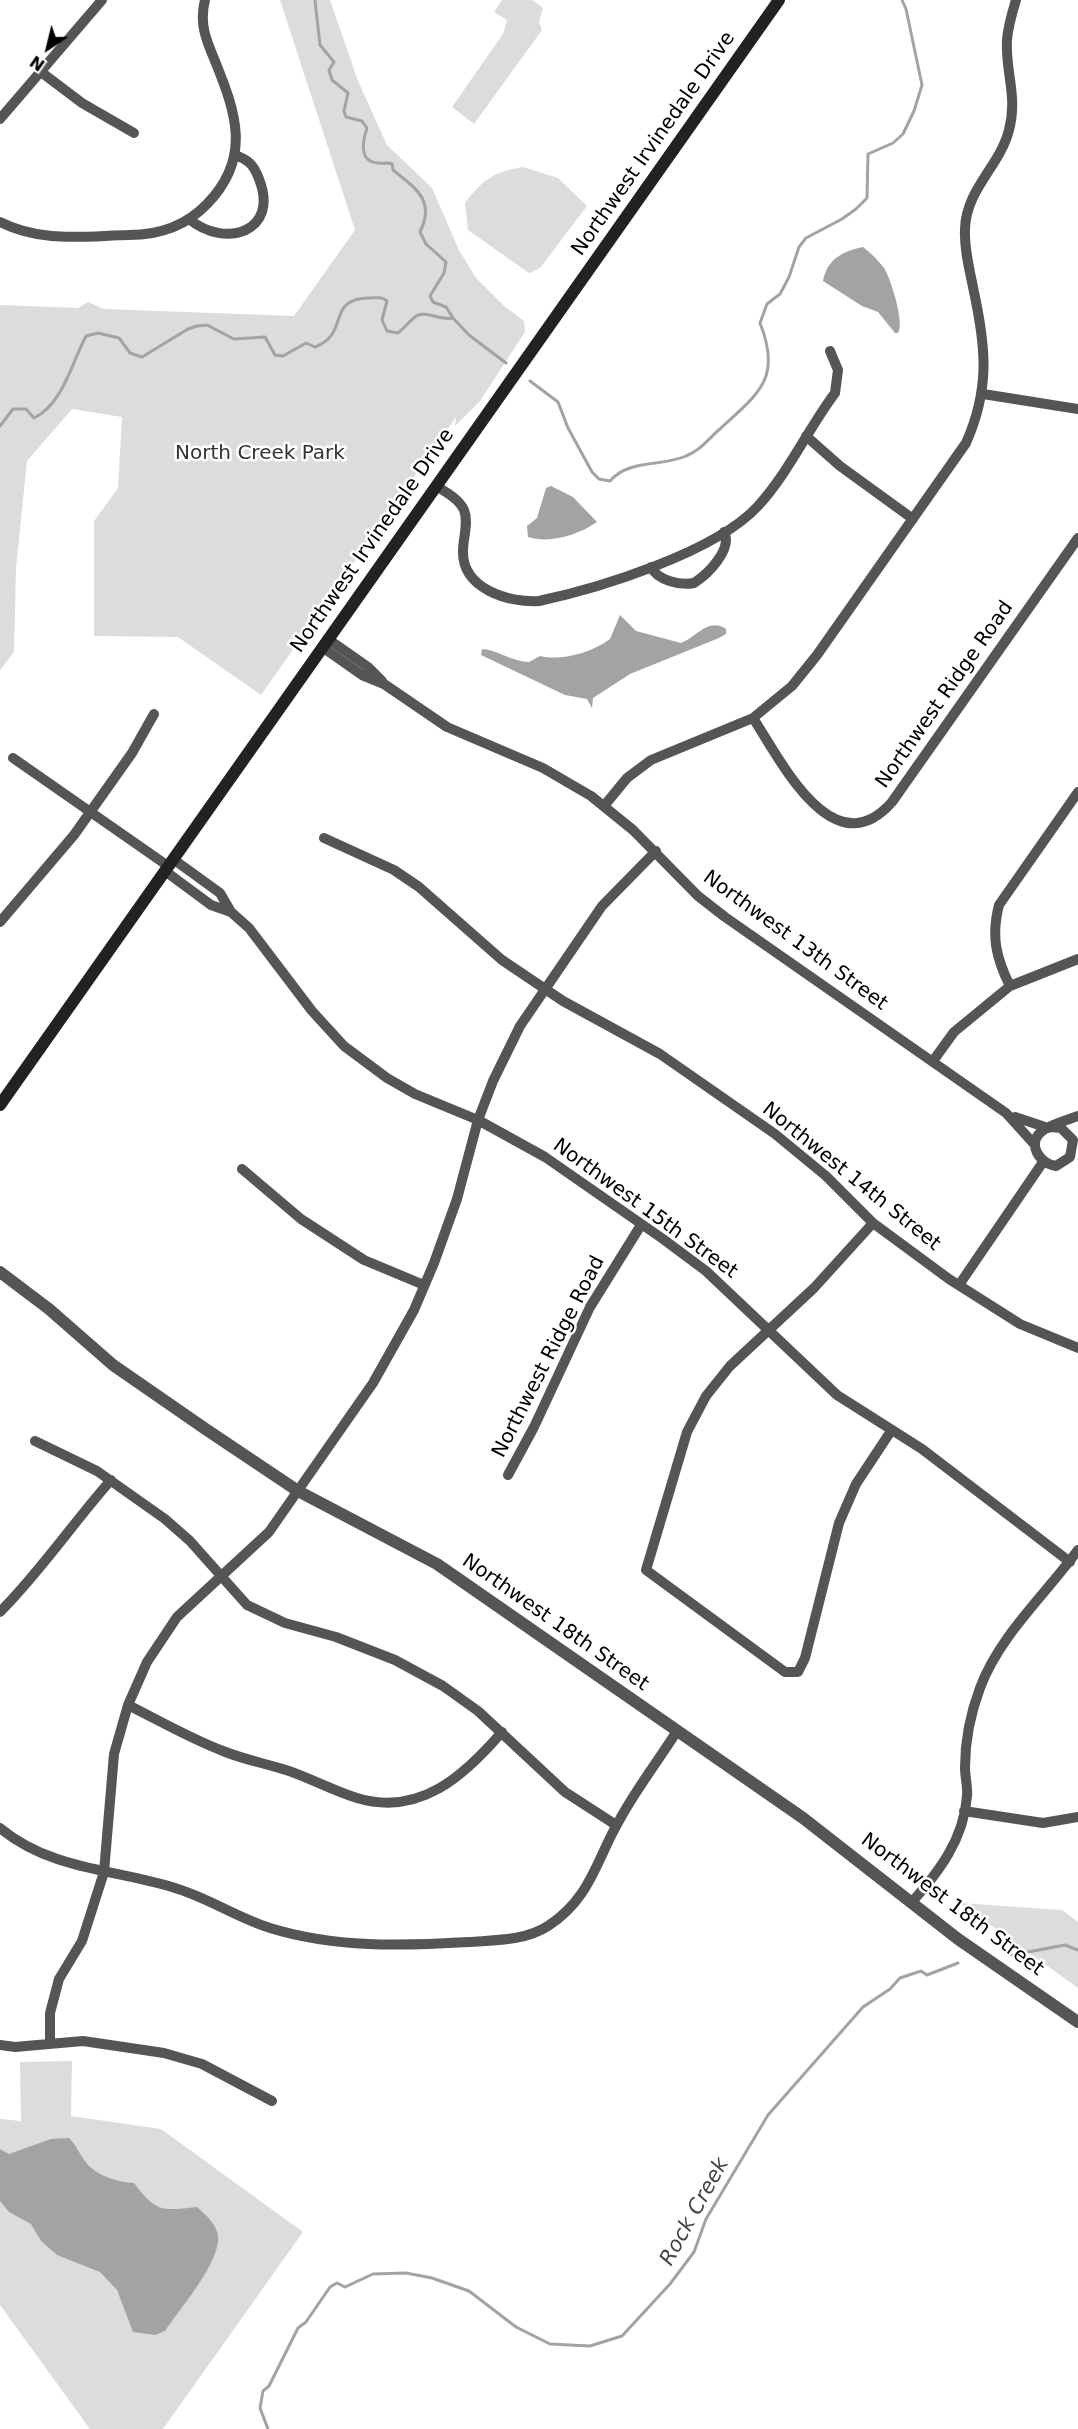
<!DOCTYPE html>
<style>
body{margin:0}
#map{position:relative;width:1078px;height:2429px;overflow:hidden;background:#fff;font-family:"DejaVu Sans",sans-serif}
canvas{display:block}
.north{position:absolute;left:18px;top:18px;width:60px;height:60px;-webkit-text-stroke:4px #fff;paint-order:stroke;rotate:215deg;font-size:16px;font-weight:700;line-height:24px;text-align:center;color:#000}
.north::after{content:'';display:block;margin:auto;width:21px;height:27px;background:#000;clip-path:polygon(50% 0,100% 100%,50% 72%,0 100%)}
</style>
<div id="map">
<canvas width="1078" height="2429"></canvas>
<div class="north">N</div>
</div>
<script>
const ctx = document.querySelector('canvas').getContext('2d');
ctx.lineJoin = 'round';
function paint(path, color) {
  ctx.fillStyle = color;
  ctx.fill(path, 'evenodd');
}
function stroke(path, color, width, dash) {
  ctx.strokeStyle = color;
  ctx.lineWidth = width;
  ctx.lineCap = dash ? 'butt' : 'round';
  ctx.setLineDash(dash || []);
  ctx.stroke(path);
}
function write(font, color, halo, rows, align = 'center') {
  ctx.font = font + ' "DejaVu Sans",sans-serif';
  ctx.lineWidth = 5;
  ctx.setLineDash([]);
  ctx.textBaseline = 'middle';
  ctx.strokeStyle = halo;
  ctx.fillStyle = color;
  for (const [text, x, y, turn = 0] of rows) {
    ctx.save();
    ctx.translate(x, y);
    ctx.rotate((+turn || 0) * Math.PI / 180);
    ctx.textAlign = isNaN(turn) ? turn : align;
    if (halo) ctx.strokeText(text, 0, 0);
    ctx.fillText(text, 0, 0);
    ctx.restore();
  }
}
const green = new Path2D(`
 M280,0h50l28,81 29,64 45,43 27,62 17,28 27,27 21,16 1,11 -45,69 -25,25 1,-9 -195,278 -83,-58 -84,-1v-115l24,-33 4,-71 -50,-8 -45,52 -11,107 -2,84 -14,18v-365l78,3 10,-6 16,7 190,7 61,-86z
 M502,0h30l11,8 -4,14 3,8 -68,94 -22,-17 51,-73 4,-14 -13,-8z
 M523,167l35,11 29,28 -47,62 -11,5 -61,-43 -3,-27c18,-24 29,-31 58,-36z
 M960,1903l102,7 16,12v66z
 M72,2061l-1,55 90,13 142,103 -140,197h-73l-90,-124v-186l21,2 -1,-59z`);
const water = new Path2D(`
 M863,247c8,6 15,13 21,21 7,11 21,56 14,65h-3l-17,-21 -16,-6 -39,-25c4,-22 20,-30 40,-34z
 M551,486l22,11 24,25c-19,13 -47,22 -69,15l-1,-11 10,-8 9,-30z
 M620,615l16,16 45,12c15,-5 27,-26 45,-14v5l-7,4 -89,36 -37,24 -1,10 -5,-9 -22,-4 -84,-40 1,-6c16,1 31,13 47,13l11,-6c22,5 51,-3 70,-17z
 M69,2138c8,8 13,21 20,28 12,11 29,16 45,17 22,29 27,28 63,24 10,9 23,20 21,35 -4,28 -37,65 -53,89l-10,4 -22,-3 -16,-42 -17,-18 -43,-17 -16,-14 -10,-17 -22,-12 -9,-11v-52l9,5 42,-15z`);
const stream = new Path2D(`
 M315,0l5,45 14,17 -5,8 3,10 16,13 -4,18 2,6 16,4 5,7c-4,12 -9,34 11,35 6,1 9,-1 14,1l1,6c22,18 43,30 27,62l6,12 20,18 -2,11 -14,23 3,6 13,5 7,11 16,17 37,28
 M530,381l28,21 10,26 24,44 7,7 11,2c19,-22 51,-14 76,-25 15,-6 23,-18 35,-28 38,-35 61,-50 39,-105l7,-19 13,-10 9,-17 10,-30 7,-9 36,-19 14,-10 11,-11 1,-44 25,-11 10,-9 11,-23 8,-26 -16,-76 -4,-9
 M0,426l13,-17h13l8,9c29,-14 38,-56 52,-82l12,-3 21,5 11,15 12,4 46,-28 9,-3 10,-1 27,14 31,-2 10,18 8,1 23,-13 9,4c36,-14 10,-48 54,-49 9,0 12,-2 18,3l-5,19 5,11 11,2c6,-5 12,-12 18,-17 9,-6 25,5 37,2
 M1012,1955l53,-10 13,5
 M268,2429l-8,-21 3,-17 6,-5 29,-58 8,-6 24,-35 7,-4 8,4 28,-13 33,-1 26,5 37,13 47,36 34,17 40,2 32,-10 48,-52 24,-32 12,-33 62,-104 95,-108 27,-18 10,-11 21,-7 6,4 31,-12`);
const minor = new Path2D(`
 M41,72l41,31 52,30
 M0,119l102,-119
 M189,219c36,30 91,13 70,-40 -5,-14 -11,-20 -25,-24
 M0,222c41,21 84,14 129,13 29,0 57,-9 78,-31 45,-46 29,-91 8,-143 -9,-21 -16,-38 -10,-61
 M983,394l95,15
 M806,436l34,30 73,53
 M436,486c10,6 23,13 28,24 5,12 -1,28 -1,41 -1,38 46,52 76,50 61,-13 177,-49 219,-95 31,-34 50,-77 77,-113l3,-23 -8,-19
 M651,567c6,13 29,19 43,16 14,-9 39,-34 30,-51
 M328,639l40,28 14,14
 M322,647l40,28 22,9 63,43 96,41 48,28 42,34 65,66 27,21 281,196 29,32
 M753,718c27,41 80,151 139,84l186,-264
 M13,758l155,108
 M604,806l23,-28 24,-18 102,-42 39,-32 25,-31 149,-212c24,-54 20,-95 8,-151 -4,-21 -10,-42 -9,-63 1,-40 35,-63 44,-99 9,-34 -4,-59 -2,-90 1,-14 5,-27 9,-40
 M324,838l70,32 25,17 83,73 61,41 97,53 115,80 51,42 47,47 76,56 71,45 58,24
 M173,859l47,34 11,19 18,16 63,83 32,35 43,32 28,16 63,26 67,37 118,82 43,32 131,124 85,54 148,113
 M165,871l46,34 20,7
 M0,922l74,-87 58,-82 22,-39
 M1010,986c-14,-28 -19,-50 -11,-81l79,-113
 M933,1061l21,-29 56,-46 68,-27
 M1015,1117l33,11
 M1051,1127l10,1 12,12 -3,17 -14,9c-16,-2 -30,-22 -14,-35 9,-7 25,-11 36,-15
 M242,1169l59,50 63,41 60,25
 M873,1223l-59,65 -84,78 -24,30 -19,36 -41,138 139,102h13l7,-14 34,-135 17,-39 35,-53
 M959,1285l84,-123
 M35,1441l62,30 68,48 25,22 57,64 38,18 51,14 59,23 48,26 35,25 87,81 51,33
 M508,1475l26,-48 56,-120 51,-82
 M0,1612c40,-40 73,-89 111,-132
 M128,1705c32,16 63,34 95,46 22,9 45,13 66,20 23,8 45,20 68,27 63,19 108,-23 145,-66
 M964,1811l79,12 35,-6
 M0,1828c52,43 117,41 178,61 32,10 60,29 92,39 65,20 131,18 199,14 25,-2 56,-1 79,-16 43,-28 48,-66 72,-107 17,-31 38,-58 57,-88
 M911,1903c28,-31 53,-64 56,-107 1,-9 -2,-19 -2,-28 0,-26 6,-56 15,-80 19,-52 66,-94 98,-138
 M50,2043v-30l9,-34 23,-38 22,-69 10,-118 14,-49 19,-43 30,-45 92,-85 104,-149 41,-73 20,-47 23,-64 21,-79 15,-39 27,-55 82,-120 54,-55
 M0,2045l15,2 68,-6 81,12 38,11 70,37`);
const tertiary = new Path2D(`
 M0,1272l49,37 64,56 91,63 94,63 139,73 366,254 155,121 120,83`);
const secondary = new Path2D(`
 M0,1105l779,-1105`);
const streetNames = [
 ["Northwest Irvinedale Drive",654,144,-55],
 ["Northwest Irvinedale Drive",373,541,-55],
 ["Northwest Ridge Road",945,695,-55],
 ["Northwest 13th Street",795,941,36],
 ["Northwest 14th Street",851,1177,39],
 ["Northwest 15th Street",645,1209,36],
 ["Northwest Ridge Road",549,1357,-63],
 ["Northwest 18th Street",555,1623,35],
 ["Northwest 18th Street",952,1905,37]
];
const parkNames = [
 ["North Creek Park",260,454]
];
const waterNames = [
 ["Rock Creek",695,2212,-61]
];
paint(green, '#dcdcdc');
paint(water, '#a3a3a3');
stroke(stream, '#a3a3a3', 3);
stroke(minor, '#555', 10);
stroke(tertiary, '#555', 12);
stroke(secondary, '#222', 12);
write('20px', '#000', '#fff', streetNames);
write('20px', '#333', '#fff', parkNames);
write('italic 21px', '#444', '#fff', waterNames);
</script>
